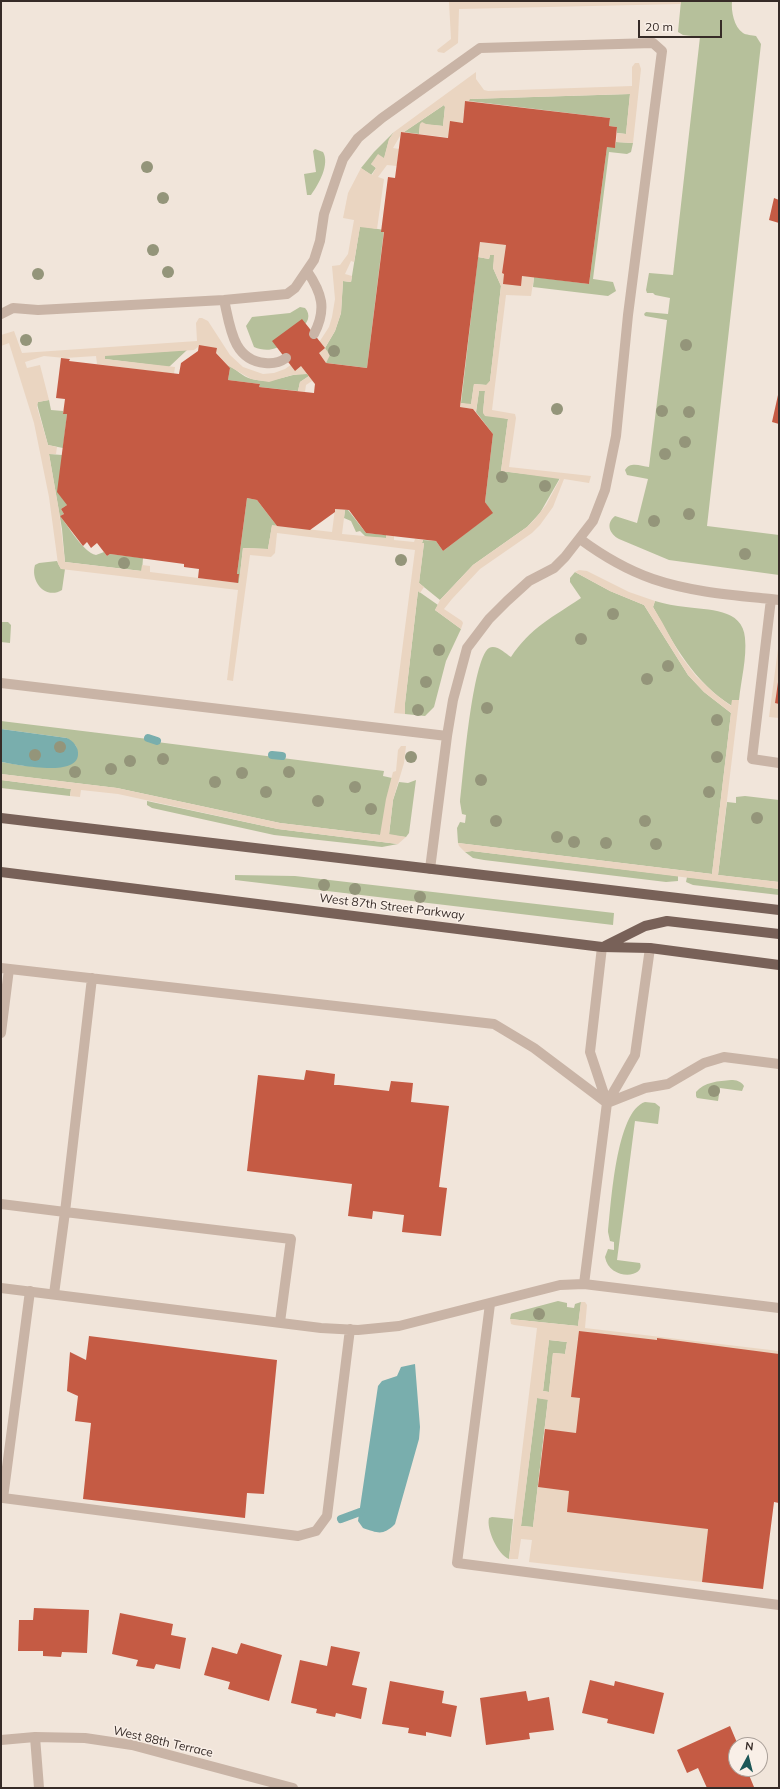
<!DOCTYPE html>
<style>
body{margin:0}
#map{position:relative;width:780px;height:1789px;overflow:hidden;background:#f1e5da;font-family:Mulish,sans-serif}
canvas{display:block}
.frame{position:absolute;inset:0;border:2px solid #362b27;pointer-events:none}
.north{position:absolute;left:728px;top:1737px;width:40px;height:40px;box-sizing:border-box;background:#f9efe7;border:1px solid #aba19a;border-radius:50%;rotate:7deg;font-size:11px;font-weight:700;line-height:16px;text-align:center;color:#362b27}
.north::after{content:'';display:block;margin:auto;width:14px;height:18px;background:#1d5757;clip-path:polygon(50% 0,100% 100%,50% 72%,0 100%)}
.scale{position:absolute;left:638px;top:20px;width:84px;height:18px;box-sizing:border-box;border:2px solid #362b27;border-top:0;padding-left:5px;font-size:12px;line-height:14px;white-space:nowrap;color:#362b27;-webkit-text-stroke:3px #f9efe7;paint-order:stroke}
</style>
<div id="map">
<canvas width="780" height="1789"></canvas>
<div class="frame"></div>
<div class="north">N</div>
<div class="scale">20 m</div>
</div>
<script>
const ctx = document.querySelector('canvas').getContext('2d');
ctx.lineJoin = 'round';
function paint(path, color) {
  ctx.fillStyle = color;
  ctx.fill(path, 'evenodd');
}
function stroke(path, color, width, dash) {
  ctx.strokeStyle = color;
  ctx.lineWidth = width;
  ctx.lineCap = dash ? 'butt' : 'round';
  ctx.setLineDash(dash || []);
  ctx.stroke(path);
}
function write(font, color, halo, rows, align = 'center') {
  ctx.font = font + ' Mulish,sans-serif';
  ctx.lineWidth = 3;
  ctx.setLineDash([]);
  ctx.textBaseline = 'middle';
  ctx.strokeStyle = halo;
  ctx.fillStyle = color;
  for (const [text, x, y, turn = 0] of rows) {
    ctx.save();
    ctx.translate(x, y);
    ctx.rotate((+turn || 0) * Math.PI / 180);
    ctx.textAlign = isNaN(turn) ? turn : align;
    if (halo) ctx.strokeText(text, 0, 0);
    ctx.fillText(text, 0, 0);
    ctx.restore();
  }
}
const green = new Path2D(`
 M681,1h51c-1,10 2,26 11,32 3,2 9,2 13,3l5,8 -54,482 72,9v40l-110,-15 -50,-21c-9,-5 -14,-15 -4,-23l22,7 11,-44 -21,-4 -2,-5c5,-9 16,-4 24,-3l18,-147 -22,-4 -1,-2 2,-2 22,2 2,-16 -15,-3 -2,-2h-6l-1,-3 3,-17 24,2 27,-238 -17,-2 -5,-3z
 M630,94l-4,40 -9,-1v-6l-8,-1 1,-8 -141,-17v-2z
 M444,105l1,2 -2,19 -23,-2 -1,10 -15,-2z
 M394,132l-5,8 -5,19 -13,5 5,4 -5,7 -10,-7 13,-16z
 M616,142l17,1 -2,9 -4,2 -18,-2 -16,127 20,3 3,9 -8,5 -75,-9 1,-10 55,7 18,-137h8z
 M315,149l8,3c7,12 -4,32 -12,43h-4l-3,-21 12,-2 -3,-21z
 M360,226l24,4 -17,138 -41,-5 -1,-15 10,-17 6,-18 2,-32 8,1z
 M490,255h5l-2,13 8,18 -11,95 -3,4 -13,-1 -3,21 -10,-2 17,-146 11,2z
 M300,307l5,1c3,3 4,7 3,11 -2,8 -25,27 -32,29 -7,3 -15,2 -22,-1l-8,-21 6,-9 38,-4z
 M187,350l-18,17 -64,-8v-4z
 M227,365c9,3 15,12 25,14 22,6 33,-6 55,-5l2,2 -9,6 -2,9 -39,-4 1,-3 -32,-4 2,-12z
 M479,391h6l-2,22 25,6 -7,52 59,7 -20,35 -13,14 -54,38 -33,35 -21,-17 5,-40h-2l1,-3 13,1 7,10 49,-38 -7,-11 8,-68 -17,-22z
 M49,400l2,10 12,1v3h4l-4,34 -15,-3 -11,-41 1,-2z
 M49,454l13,1 5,50 -6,4 3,5 -4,2c9,11 23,36 36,39l8,-3 3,4 3,-2 33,4 -1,13 -77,-9 -3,-33z
 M247,498l10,2 20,26h-5l-4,23 -25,-1 -4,35 -3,-1 1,-8z
 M345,510h3l18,23 20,2v3l-20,-1 -6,-6 -4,1 -5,-11 -7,-3z
 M57,561l4,8h4l-3,21c-16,10 -32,-8 -27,-25l4,-2z
 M575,572l35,19 34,14 44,70 16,17 27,21 -19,161 -254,-31 -1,-15 3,-6 5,1 1,-8 -4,-1 -2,-12c3,-25 12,-143 29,-154 7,-4 16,5 22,9 19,-29 42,-40 70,-59l-11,-16v-4z
 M418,591l20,14 -3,5 26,19 -15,32 -12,46 -9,9 -20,-2v-11z
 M655,601c10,3 20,5 31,6 21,3 57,1 59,31 2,20 -4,42 -6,62h-7v6c-38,-24 -58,-61 -79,-99z
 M1,622h7l3,3 -1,18 -9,-1z
 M1,721l147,18 9,3 227,29 -1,5 9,2 -10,54 -2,3 -100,-12 -163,-35 -116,-14v-12l24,4 53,-11 -2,-9 -9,-8 -66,-9z
 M1,780l70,9 -1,7 -69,-8z
 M416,780l-7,53 -3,4 -17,-2 4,-35 6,-18 9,1z
 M745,796l34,4v82l-61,-7 9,-73 9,1v-6z
 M147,801l131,28 120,15 -16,3 -108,-12 -122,-27 -5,-3z
 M472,851l206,25v5l-12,1 -182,-22 -11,-2 -8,-6z
 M235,875l60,1 319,37 -1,12 -378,-45z
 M687,877l92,12v6l-86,-10 -7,-3z
 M731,1080c5,0 10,1 13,6l-2,5 -22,-3 -2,13 -21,-3 -1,-2v-4c8,-10 23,-11 35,-12z
 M645,1102l10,1 5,4 -2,17 -23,-3 -18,139 23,3c6,15 -31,18 -35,-6l3,-8 6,1v-8l-4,-1 -2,-9c3,-27 8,-121 37,-130z
 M558,1301l9,2v4l7,1 1,-4 6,-2 -3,24 -68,-7 1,-5 2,-1z
 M549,1340l18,2 -2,12 -12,-1 -4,39 -6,-1z
 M537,1398l11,1 -15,128 -12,-1z
 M492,1517l21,2 -4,40c-11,-4 -23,-30 -20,-41z`);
const plaza = new Path2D(`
 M491,1h190v3l-222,5 -1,34 -14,10 -6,-1 -1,-2 14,-11 -2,-37z
 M635,63h4l2,6 -8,74 -17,-1 1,-9 9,1 4,-40 -160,5 -1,2h-4l-4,38 -42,-5 1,-10 2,-2 4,2 17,2 2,-19 -1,-2 -40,27h-3l-1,4 -7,12 6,1 -2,17 -10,-1 -9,12 6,2 -7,50 -17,-2 -6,35 -3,-1 -6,13 7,2 -1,6 -8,-1 -2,32 -6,18 -10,17 5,7 -4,8 41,5 -53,25 1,-9 -3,-3 -6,4 -1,7 -7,-1 2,-9 9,-6 -2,-2 -15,1 -23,7 -18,-3 -24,-14 -10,-12 -19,-2v-4l-4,3 -89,6v3l70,8 -1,7 -77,-10 -1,-8 -31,2 -21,-2 -19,6 2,6 13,-3 9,35 -11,2 -1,5 11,38 9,2 -1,7h-7l10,57 6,51 76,9 1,-6 8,1v6l89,11 4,-35 25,1 4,-24 60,7 3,-23 10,1 -3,24 44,4v-3l8,1v4l20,2 1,-3 8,1 -1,3h2l-5,40 5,4 -4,6 -2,-2 -13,112v11l-11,-1 21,-163 -138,-17 -2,20 -4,4 -21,-2 -17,126 -6,-1 11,-90 -177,-21 -3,-5 -9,-67 -15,-74 -25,-80 -8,3v-11l13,-4 8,22 175,-12 -1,-18 3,-5h3l6,3 22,34 13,12 20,7 11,-1 11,-4 31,-22 13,-20 3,-10 3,-18 -3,-33 8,-1 8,-11 6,-34 -11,-2 5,-25 13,-25 11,7 4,-7 -5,-4 7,-10 6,4 5,-19 5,-7 82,-60v7l8,11 4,1 144,-5v-19z
 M480,242l26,3 -4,28 32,4 -3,19 -25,-1 -14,115 23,4 1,4 -7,49 82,9 -2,7 -25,-4 -11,28 -13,18 -8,8 -52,36 -28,30 -8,10 18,12 1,2 -2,6 -26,-19 5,-10 33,-35 54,-38 7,-7 12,-15 14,-26 -59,-8 7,-52 -23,-3 -2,-3 2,-22h-6l-3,21 -3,-3 -13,-2 1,-4 10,1 3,-20 12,1 4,-4 11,-95 -8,-18 1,-13h-4l-1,4 -11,-2z
 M579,570l8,1 42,21 26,9 -2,6 9,15 18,33 16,21 18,17 17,13 1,-6h7l-21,175 61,7v7l-307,-38 -7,1 -6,-6 -1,-3 254,31 19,-161 -27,-21 -16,-17 -44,-70 -34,-14 -35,-19z
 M779,641v33l-3,23 3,1v20l-10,-1z
 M401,746h5l-2,17 -11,37 -4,34 17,3 -8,7 -120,-15 -160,-35 -37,-4 -1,7 -10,-1 1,-7 -70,-9v-6l116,14 163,35 100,12 6,-36 7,-27 3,-1 2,-21z
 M581,1302h4l2,3 -2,23 194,23v12l-71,166 -6,53 -173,-20 3,-22 -11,-1 -3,20h-9l28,-231 -23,-3 -3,-1 -1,-5 68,7zM549,1340l18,2 -2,12 -12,-1 -4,39 -6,-1zM537,1398l11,2 -15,127 -12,-1z`);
const water = new Path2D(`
 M1,729l66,9c6,3 12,9 11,17 -2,23 -63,9 -77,7z
 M415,1364l5,63 -1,12 -24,85c-12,12 -17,9 -32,4l-5,-7 20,-135 4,-5 15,-5 4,-9z`);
const stream = new Path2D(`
 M148,738l9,3
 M272,755l10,1
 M341,1519l19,-7`);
const building = new Path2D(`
 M465,101l145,17 -1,8 8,1 -2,21 -8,-1 -18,137 -67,-8 -1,10 -18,-2 1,-10 -2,-1 4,-28 -26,-3 -20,165 13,2 20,25 -8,68 8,11 -50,38 -7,-10 -70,-8 -17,-23 -14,-1v3l-25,18 -33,-4 -20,-26 -10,-2 -10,76h2l-1,9 -40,-5 1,-9 -15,-2v-3l-74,-10 -3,2 -10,-13 -6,5 -4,-6 -4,4 -23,-30 4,-2 -3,-5 6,-4 -10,-13 10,-78h-4l2,-15 -9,-1 5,-40 9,1 -1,2 110,13 2,-11 17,-12 1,-6 18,3 -1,5 14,15 -2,12 32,4 -1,3 55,6 1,-9 -14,-18 -6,5 -23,-30 30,-22 23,29 -6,5 7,10 41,5 17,-136h-3l7,-55 7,1 6,-46 47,6 2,-17 13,2z
 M774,198l5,2v23l-10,-3z
 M778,395h1v29l-7,-2z
 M778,682h1v22l-4,-1z
 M306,1070l29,4 -1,11h5l50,6 2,-10 22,2 -2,19 38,4 -10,81 8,1 -6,48 -39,-4 2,-17 -31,-4 -1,8 -24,-3 4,-32 -105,-13 11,-96 46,5z
 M579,1331l78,9v-2l122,16v149l-5,-1 -11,87 -61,-7 6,-53 -141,-17 2,-21 -31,-4 7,-58 31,4 4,-35 -9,-1z
 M89,1336l188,24 -13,134 -17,-1 -2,25 -162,-19 8,-76 -16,-2 3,-25 -11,-5 3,-39 16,8z
 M34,1608l55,2 -2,43 -25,-1 -1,5 -18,-1v-5h-25l1,-31h14z
 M120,1613l53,11 -2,11 15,3 -6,31 -24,-5 -2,5 -18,-3 2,-6 -26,-6z
 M241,1643l41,12 -13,46 -41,-12 2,-7 -26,-7 8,-28 25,7z
 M331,1646l29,6 -8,33 15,3 -6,31 -25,-6 -1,4 -19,-4 1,-4 -26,-6 9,-43 27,6z
 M590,1680l24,6 1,-5 49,12 -10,41 -47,-11 1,-4 -26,-6z
 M390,1681l54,10 -2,12 15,3 -6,31 -25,-5v4l-18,-3 1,-5 -27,-4z
 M526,1691l2,10 21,-4 5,33 -25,3 1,6 -44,6 -6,-47z
 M730,1726l8,19h-2v24h13l3,5 -3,1 5,12 -3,1h-44l-9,-20 -11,5 -10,-23z`);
const service = new Path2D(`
 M307,271c15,22 20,38 7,63
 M224,300c6,25 8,60 41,63 8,1 14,0 21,-5
 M1,314l12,-6 25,2 186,-10 63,-6 8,-6 19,-28 6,-19 4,-27 13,-38 6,-17 15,-21 24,-20 98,-70 173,-5 9,8 -34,264 -12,121 -11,54 -12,31 -28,36 -11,11 -25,13 -22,20 -18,18 -22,29 -14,52 -6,36 -17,133
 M580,539c23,17 47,31 73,40 38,13 79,16 118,20
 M779,600l-8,-1 -19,160 27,4
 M1,683l446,53
 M602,947l-12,105 17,51
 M1,968l493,56 40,24 73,55
 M1,1033l8,-64
 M607,1103l38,-15 23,-4 36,-21 20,-6 55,7
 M1,1204l64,8 27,-234
 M584,1284l23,-181 28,-48 15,-107
 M1,1288l320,40 37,2 41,-4 161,-41 24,-1 195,24
 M30,1291l-27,207 295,38 18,-5 11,-15 23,-187
 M54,1294l11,-82 226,27 -11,83
 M490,1304l-33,259 322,42`);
const minor = new Path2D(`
 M35,1737l4,51
 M1,1740l34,-3 50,1 47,7 161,43`);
const primary = new Path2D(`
 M1,818l778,92
 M1,872l601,75 48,1 129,17
 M605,946l40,-20 22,-5 112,13`);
const trees = [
 [147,167],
 [163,198],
 [153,250],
 [168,272],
 [38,274],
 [26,340],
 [686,345],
 [334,351],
 [557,409],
 [662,411],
 [689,412],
 [685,442],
 [665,454],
 [502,477],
 [545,486],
 [689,514],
 [654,521],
 [745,554],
 [401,560],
 [124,563],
 [613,614],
 [581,639],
 [439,650],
 [668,666],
 [647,679],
 [426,682],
 [487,708],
 [418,710],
 [717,720],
 [60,747],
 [35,755],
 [411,757],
 [717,757],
 [163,759],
 [130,761],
 [111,769],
 [75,772],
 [289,772],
 [242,773],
 [481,780],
 [215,782],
 [355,787],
 [266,792],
 [709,792],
 [318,801],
 [371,809],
 [757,818],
 [496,821],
 [645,821],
 [557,837],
 [574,842],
 [606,843],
 [656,844],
 [324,885],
 [355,889],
 [420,897],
 [714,1091],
 [539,1314]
];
const streetNames = [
 ["West 87th Street Parkway",392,907,7],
 ["West 88th Terrace",163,1742,13]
];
paint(green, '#b6c09b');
paint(plaza, '#ead5c1');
paint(water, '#79aead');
stroke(stream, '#79aead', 8);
paint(building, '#c55b44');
stroke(service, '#c9b4a6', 10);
stroke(minor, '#c9b4a6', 10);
stroke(primary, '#786158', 10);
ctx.fillStyle = '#94957a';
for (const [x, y] of trees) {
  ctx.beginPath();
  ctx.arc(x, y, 6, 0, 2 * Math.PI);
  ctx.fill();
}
write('12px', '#362b27', '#f9efe7', streetNames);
</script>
